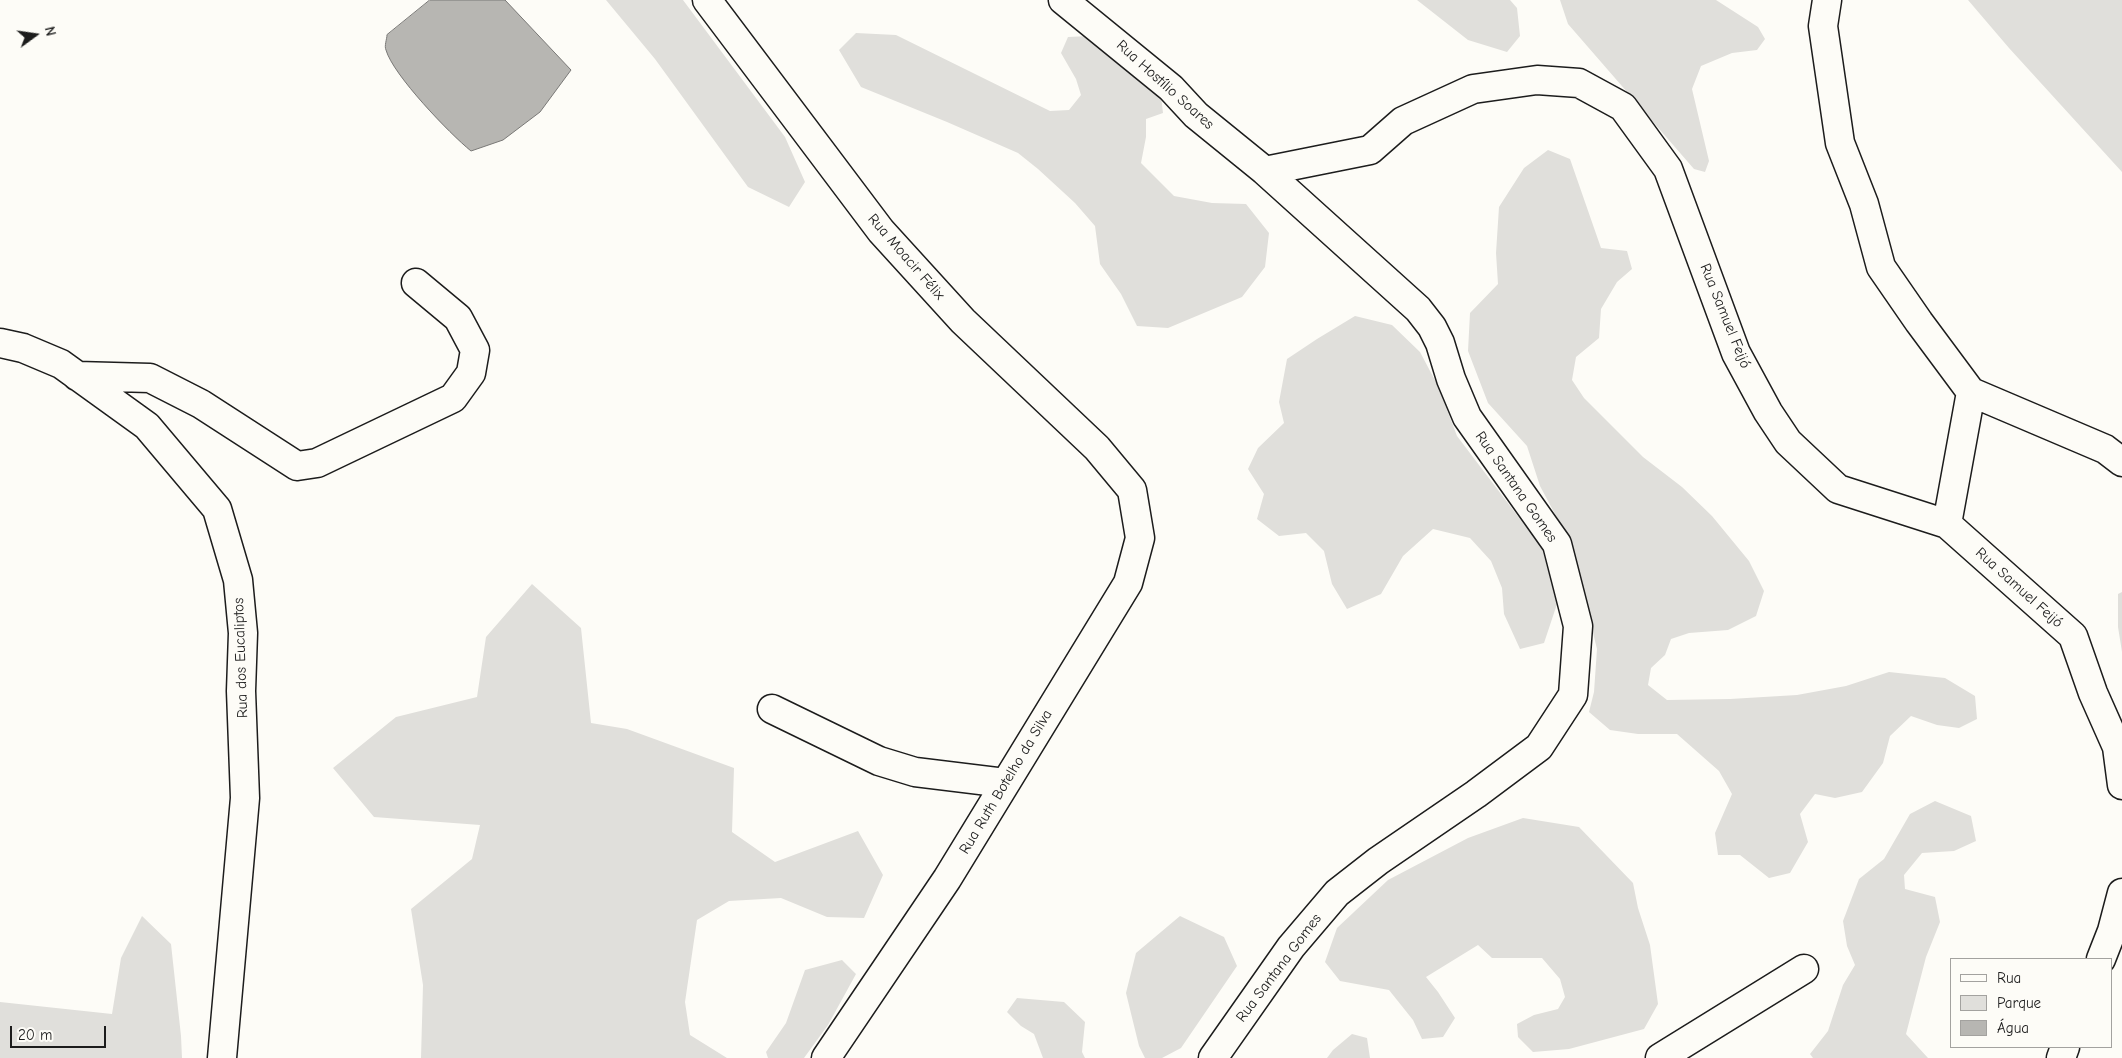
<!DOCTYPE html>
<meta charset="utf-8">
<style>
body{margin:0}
#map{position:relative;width:2122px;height:1058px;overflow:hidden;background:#fdfcf7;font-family:"Comic Neue",sans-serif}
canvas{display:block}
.legend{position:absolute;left:1950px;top:958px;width:162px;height:90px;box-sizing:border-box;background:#fdfcf7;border:1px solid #a3a29f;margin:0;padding:6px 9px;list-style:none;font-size:15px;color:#1c1c1c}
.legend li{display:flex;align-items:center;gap:10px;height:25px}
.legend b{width:25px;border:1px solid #a3a29f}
.north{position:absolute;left:10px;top:10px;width:50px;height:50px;-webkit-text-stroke:4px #fdfcf7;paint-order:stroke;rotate:76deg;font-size:14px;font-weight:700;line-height:20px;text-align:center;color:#1c1c1c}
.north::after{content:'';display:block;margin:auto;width:18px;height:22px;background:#1c1c1c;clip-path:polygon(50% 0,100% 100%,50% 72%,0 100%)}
.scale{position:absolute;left:10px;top:1026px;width:96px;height:22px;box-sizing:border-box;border:2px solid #1c1c1c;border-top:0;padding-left:6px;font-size:15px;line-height:18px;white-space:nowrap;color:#1c1c1c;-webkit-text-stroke:4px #fdfcf7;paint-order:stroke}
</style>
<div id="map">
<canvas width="2122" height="1058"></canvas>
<ul class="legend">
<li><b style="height:6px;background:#fdfcf7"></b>Rua</li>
<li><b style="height:14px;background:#e0dfdb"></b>Parque</li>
<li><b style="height:14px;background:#b7b6b2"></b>Água</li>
</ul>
<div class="north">N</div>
<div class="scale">20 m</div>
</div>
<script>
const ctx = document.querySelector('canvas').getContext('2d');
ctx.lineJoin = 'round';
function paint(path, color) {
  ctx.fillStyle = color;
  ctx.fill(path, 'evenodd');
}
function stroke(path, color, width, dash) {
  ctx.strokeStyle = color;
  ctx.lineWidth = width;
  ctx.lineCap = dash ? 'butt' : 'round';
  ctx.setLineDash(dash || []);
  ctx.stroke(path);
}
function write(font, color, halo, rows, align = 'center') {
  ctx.font = font + ' "Comic Neue",sans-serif';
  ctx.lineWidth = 4;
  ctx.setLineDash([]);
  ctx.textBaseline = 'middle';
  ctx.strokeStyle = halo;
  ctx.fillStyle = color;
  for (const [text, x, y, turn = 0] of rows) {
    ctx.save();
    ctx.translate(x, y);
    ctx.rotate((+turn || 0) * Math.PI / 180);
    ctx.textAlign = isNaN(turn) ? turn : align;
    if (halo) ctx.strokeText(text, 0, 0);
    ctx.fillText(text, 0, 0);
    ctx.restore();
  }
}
const green = new Path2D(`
 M606,0h77l102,137 20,45 -16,25 -41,-20 -93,-128z
 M1417,0h93l7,8 3,28 -13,16 -39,-12z
 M1560,0h156l42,27 7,12 -8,11 -25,3 -31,13 -9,23 17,72 -4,11 -11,-3 -126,-145z
 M1968,0h154v172l-113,-124z
 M856,33l40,2 154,76 19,-1 12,-15 -5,-16 -15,-26 7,-16 21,-1 72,60 2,17 -17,6v18l-5,26 33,33 38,7 34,1 23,29 -4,34 -23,30 -74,31 -31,-2 -16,-32 -21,-30 -5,-38 -20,-23 -37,-34 -20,-16 -71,-31 -86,-35 -22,-37z
 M1548,150l22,9 31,89 26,3 5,18 -15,13 -16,27 -2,29 -23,19 -4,23 12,18 59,59 39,30 30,29 37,45 15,30 -8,25 -28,14 -39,3 -18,6 -6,16 -14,13 -3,17 19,15 63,-1 67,-4 49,-9 43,-14 56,6 30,18 2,23 -18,9 -22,-3 -26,-9 -21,20 -7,27 -21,29 -27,6 -20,-4 -15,20 8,28 -18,31 -21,5 -29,-23h-22l-3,-22 17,-39 -13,-23 -42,-37h-39l-28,-4 -21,-18 5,-20 3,-43 -26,-105 -31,-58 -13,-40 -39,-43 -20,-52 2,-38 28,-29 -2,-31 3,-46 25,-39z
 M1355,316l37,9 28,27 18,34 19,50 85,112 15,56 -13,39 -24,6 -16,-35 -2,-26 -11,-27 -21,-23 -37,-9 -30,27 -22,38 -34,15 -15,-25 -8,-33 -18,-18 -27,3 -22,-17 7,-25 -16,-25 10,-21 26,-25 -5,-21 8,-43 30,-20z
 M532,584l49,44 10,95 36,6 107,39 -2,64 43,30 83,-31 25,44 -19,43 -37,-1 -46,-19 -52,3 -32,19 -12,82 5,33 37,23h-306l2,-73 -12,-76 61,-50 8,-34 -106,-8 -41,-49 63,-51 81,-20 9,-60z
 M2122,592v60l-4,-25v-33z
 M1935,801l36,15 5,25 -22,10 -32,2 -18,22 1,14 30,8 5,25 -14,35 -20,77 22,24h-115l-3,-4 18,-23 15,-46 12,-20 -8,-19 -4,-25 16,-42 25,-20 26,-45z
 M1523,818l56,9 54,56 5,25 12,37 8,59 -14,25 -75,20 -36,3 -15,-15 -1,-13 17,-9 24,-6 7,-12 -5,-18 -18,-21h-50l-14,-13 -52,32 12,15 17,26 -12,19 -21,2 -9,-19 -24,-30 -49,-9 -15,-19 12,-34 51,-48 80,-42z
 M142,916l29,28 10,92 1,22h-182v-56l112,12 9,-56z
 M1180,916l44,21 13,29 -56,82 -19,10h-17l-6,-12 -13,-53 10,-40z
 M842,960l14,14 -28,51 -24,33h-36l-2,-6 20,-29 19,-53z
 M1017,998l47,4 21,20 -3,30 3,6h-42l-9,-24 -13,-8 -14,-14z
 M1352,1034l15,4 3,20h-43l6,-8z`);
const water = new Path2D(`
 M430,0h75l66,70 -31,42 -37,28 -32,11c-21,-17 -78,-76 -85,-101 -2,-4 1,-11 1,-15z`);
const minor = new Path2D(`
 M707,0l174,231 82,90 134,127 35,42 8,48 -12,45 -181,296 -121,179
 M1063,0l108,88 25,27 69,56 153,138 14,18 8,16 11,36 16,38 90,127 21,82 -5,69 -34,52 -63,47 -98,67 -41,32 -46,54 -78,111
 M1827,0l-4,26 17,117 24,61 17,63 38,55 52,70 134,57 17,13
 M1265,171l105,-21 33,-29 70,-32 64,-9 42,3 44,24 45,62 68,184 32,59 20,30 50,47 109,35 126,112 20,57 24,54 5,38
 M0,343l23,5 38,16 86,62 70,83 21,71 5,53 -2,58 4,107 -23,260
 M77,376l73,2 51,26 96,62 20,-3 136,-65 18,-25 4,-23 -17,-32 -42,-35
 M1947,524l24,-132
 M772,709l107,52 36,11 90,11
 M2101,959l11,-28 10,-38
 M1660,1058l144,-89
 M2061,1058l4,-11`);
const streetNames = [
 ["Rua Hostílio Soares",1165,85,42],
 ["Rua Moacir Félix",906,257,49],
 ["Rua Samuel Feijó",1725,316,68],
 ["Rua Santana Gomes",1516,487,55],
 ["Rua Samuel Feijó",2019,588,42],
 ["Rua dos Eucaliptos",241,658,-92],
 ["Rua Ruth Botelho da Silva",1006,782,-59],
 ["Rua Santana Gomes",1279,968,-53]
];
paint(green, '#e0dfdb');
paint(water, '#b7b6b2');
stroke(water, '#797876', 1);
stroke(minor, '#1c1c1c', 31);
stroke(minor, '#fdfcf7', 28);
write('15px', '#1c1c1c', '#fdfcf7', streetNames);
</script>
